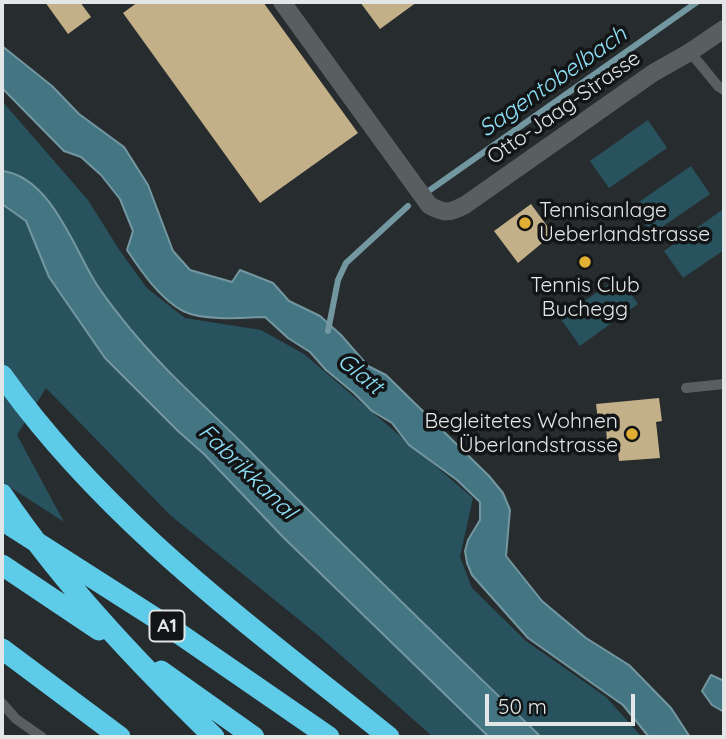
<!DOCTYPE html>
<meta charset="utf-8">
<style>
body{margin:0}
#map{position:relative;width:726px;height:739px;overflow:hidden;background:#272c2e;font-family:Quicksand,sans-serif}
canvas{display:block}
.frame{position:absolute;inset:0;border:4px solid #e2e6e7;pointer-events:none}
.scale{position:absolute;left:485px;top:694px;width:150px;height:32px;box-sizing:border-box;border:4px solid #e2e6e7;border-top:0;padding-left:9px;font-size:21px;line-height:24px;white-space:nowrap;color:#e2e6e7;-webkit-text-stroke:5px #121415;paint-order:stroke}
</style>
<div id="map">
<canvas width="726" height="739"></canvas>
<div class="frame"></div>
<div class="scale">50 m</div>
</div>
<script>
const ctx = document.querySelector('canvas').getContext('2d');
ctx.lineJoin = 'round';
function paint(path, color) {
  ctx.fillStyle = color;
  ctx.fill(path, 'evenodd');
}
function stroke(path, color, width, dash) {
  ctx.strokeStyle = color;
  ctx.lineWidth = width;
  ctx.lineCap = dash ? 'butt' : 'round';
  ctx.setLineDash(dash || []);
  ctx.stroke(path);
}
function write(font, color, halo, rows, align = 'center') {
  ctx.font = font + ' Quicksand,sans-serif';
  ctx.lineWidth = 7;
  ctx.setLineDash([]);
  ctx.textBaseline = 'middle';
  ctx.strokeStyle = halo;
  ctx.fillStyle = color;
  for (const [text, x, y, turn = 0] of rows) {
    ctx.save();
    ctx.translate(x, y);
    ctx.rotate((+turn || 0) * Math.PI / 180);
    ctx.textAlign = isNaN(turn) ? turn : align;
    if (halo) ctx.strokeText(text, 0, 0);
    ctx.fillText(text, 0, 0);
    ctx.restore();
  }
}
const green = new Path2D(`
 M2,101l86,99 32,51 27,37 38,30 76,12 43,24 169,144 -13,59 12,31 54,53 80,56 36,40h-209l-114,-101 -149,-121 -124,-127 -29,47 47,87 -62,-40z
 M648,120l19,28 -58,40 -19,-27z
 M691,166l19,28 -58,40 -19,-28z
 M722,210l2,3v37l-41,28 -19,-27z
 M619,277l19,27 -58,42 -20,-28z`);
const water = new Path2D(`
 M2,46l50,40 27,28 45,33 24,38 25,66 17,19 42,12 8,-12 33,13 16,18 31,15 21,19 27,31 18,9 103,101 14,17 7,17 -4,46 36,45 44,37 43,27 42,43 19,29h-41l-26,-32 -95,-67 -56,-63 -5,-12 -2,-12 3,-11 12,-20v-18l-23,-22 -48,-35 -17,-22 -20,-12 -18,-18 -28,-23 -16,-18 -22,-14 -23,-21c-23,1 -62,4 -82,-6 -23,-12 -42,-40 -56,-61l6,-19 -13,-32 -19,-24 -20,-18 -17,-6 -62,-63z
 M2,171c47,5 71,74 92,109 10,17 25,35 38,51 33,40 74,76 111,113 97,100 198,196 298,293h-52l-206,-200 -79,-83 -26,-23 -73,-73 -56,-81 -23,-56 -24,-17z
 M711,675l13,6v31l-12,-7 -10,-14z`);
const stream = new Path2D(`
 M430,190l267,-188
 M328,331l10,-51 8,-17 62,-57`);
const building = new Path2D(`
 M45,2h35l11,15 -23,17z
 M138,2h125l95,131 -98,70 -137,-190z
 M360,2h57l-37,27z
 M531,204l22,30 -35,29 -24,-32z
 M659,398l3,23 -6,1 4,36 -41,3 -2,-20 -10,1 -1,-15 -7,1 -3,-24z`);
const lane = new Path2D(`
 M690,52l28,34 6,4
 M686,388l38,-4
 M2,703l14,16 26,18`);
const street = new Path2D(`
 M282,2l147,203c15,9 21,8 36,0l188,-132 37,-21 34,-23`);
const highway = new Path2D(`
 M2,375c103,146 250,252 387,362
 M2,494c60,89 135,168 212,243
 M2,520l169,108 158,109
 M2,565l97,65
 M2,649l118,88
 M161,671l93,66`);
const markers = [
 [525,223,7,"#e1af34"],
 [585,262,7,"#e1af34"],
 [632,434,7,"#e1af34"]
];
const shields = [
 [167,626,35]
];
const shieldNames = [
 ["A1",167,626]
];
const streetNames = [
 ["Otto-Jaag-Strasse",564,108,-35]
];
const poiNames = [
 ["Tennisanlage",539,211],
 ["Ueberlandstrasse",539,235],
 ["Tennis Club",585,286,"center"],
 ["Buchegg",585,310,"center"],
 ["Begleitetes Wohnen",618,422,"right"],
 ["Überlandstrasse",618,446,"right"]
];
const waterNames = [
 ["Sagentobelbach",553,82,-35],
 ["Glatt",360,374,40],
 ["Fabrikkanal",247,472,44]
];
paint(green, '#28525e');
paint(water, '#447583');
stroke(water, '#7397a1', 2);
stroke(stream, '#7397a1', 6);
paint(building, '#c3b089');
stroke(lane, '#595f61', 10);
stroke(street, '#595f61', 18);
stroke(highway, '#5ecbe9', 21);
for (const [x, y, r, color] of markers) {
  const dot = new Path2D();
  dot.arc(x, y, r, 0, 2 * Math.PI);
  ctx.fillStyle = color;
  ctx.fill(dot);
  stroke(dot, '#121415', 2.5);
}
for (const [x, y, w] of shields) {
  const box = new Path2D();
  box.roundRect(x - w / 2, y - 15.5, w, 31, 5);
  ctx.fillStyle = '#121415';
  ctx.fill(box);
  stroke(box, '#e2e6e7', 2);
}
write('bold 19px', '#e2e6e7', null, shieldNames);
write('21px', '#e2e6e7', '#121415', streetNames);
write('21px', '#e2e6e7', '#121415', poiNames, 'left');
write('italic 23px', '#8ee0f8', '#121415', waterNames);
</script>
